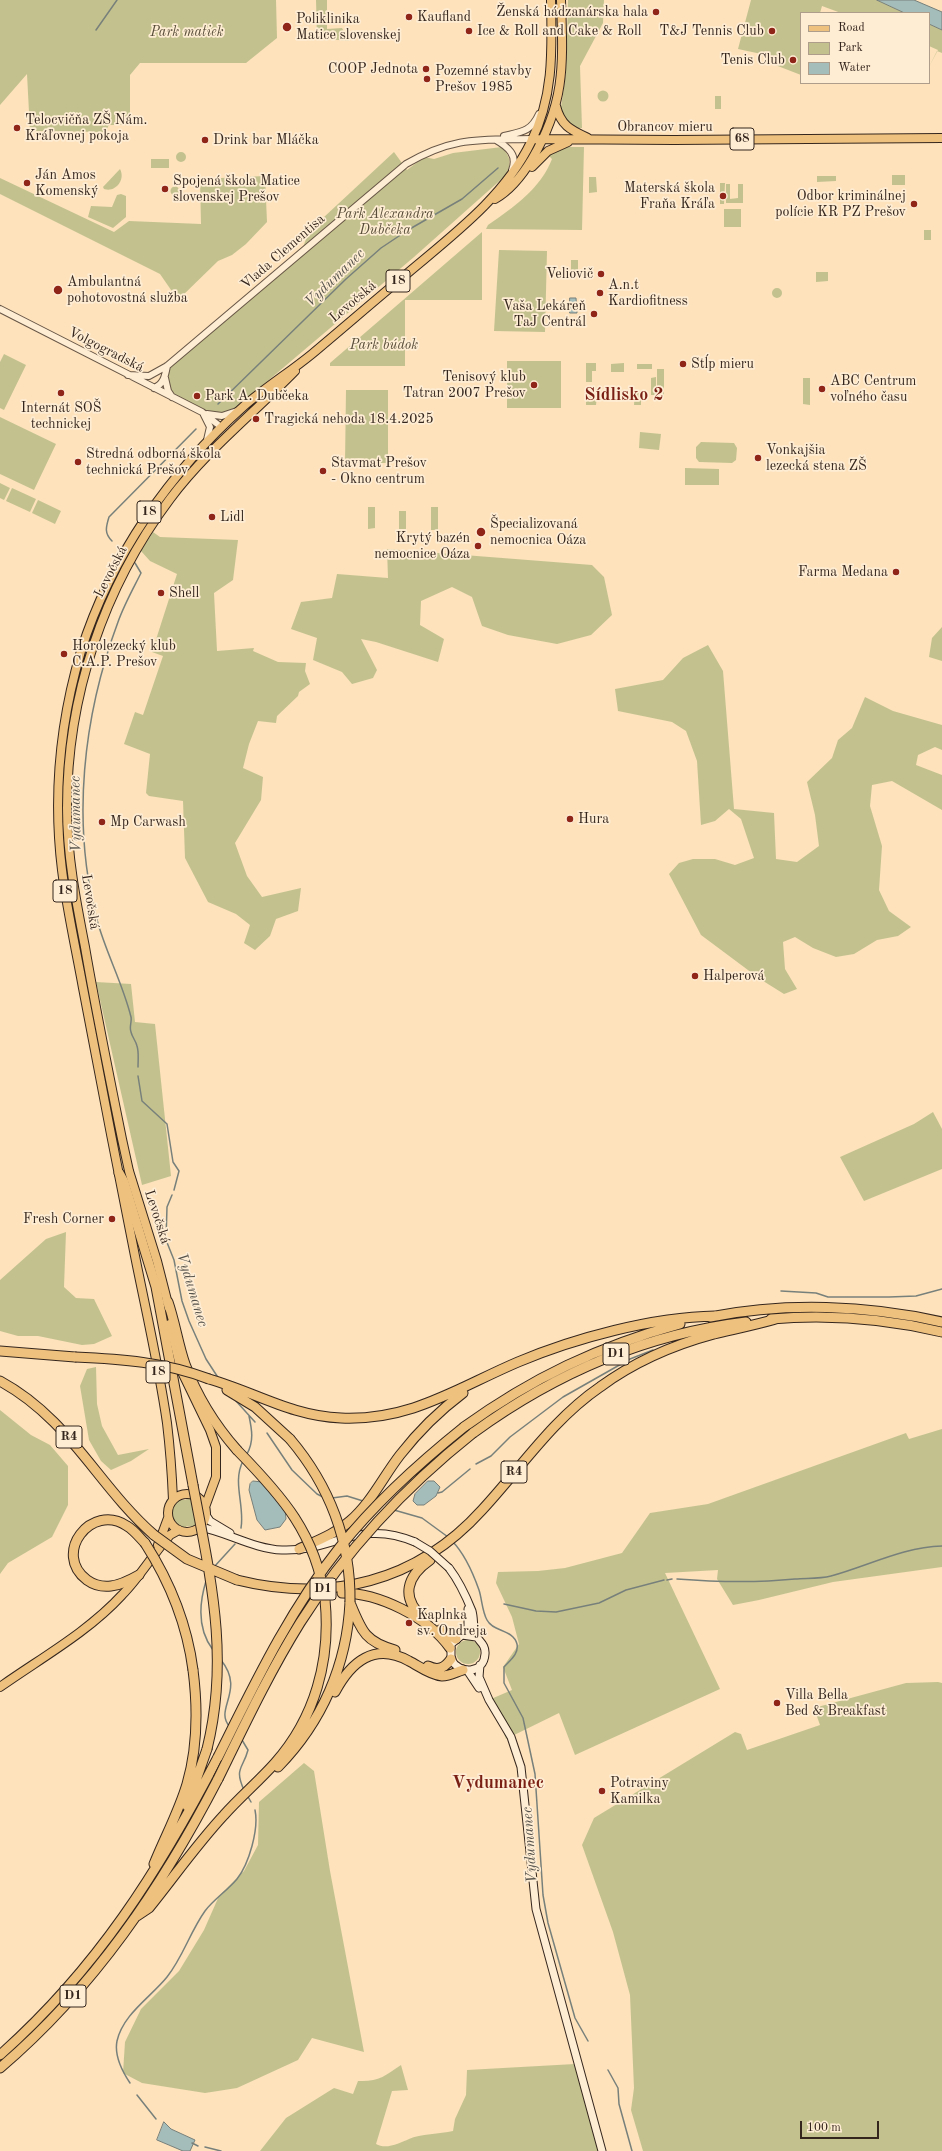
<!DOCTYPE html>
<meta charset="utf-8">
<style>
body{margin:0}
#map{position:relative;width:942px;height:2151px;overflow:hidden;background:#fde2bc;font-family:"Old Standard TT",serif}
canvas{display:block}
.legend{position:absolute;left:800px;top:12px;width:130px;height:72px;box-sizing:border-box;background:#feecd3;border:1px solid #ae9d8a;margin:0;padding:5px 7px;list-style:none;font-size:12px;color:#35261d}
.legend li{display:flex;align-items:center;gap:8px;height:20px}
.legend b{width:20px;border:1px solid #ae9d8a}
.scale{position:absolute;left:800px;top:2121px;width:79px;height:18px;box-sizing:border-box;border:2px solid #35261d;border-top:0;padding-left:5px;font-size:12px;line-height:14px;white-space:nowrap;color:#35261d;-webkit-text-stroke:3px #feecd3;paint-order:stroke}
</style>
<div id="map">
<canvas width="942" height="2151"></canvas>
<ul class="legend">
<li><b style="height:5px;background:#eec17e"></b>Road</li>
<li><b style="height:11px;background:#c3c28e"></b>Park</li>
<li><b style="height:11px;background:#a4bcba"></b>Water</li>
</ul>
<div class="scale">100 m</div>
</div>
<script>
const ctx = document.querySelector('canvas').getContext('2d');
ctx.lineJoin = 'round';
function paint(path, color) {
  ctx.fillStyle = color;
  ctx.fill(path, 'evenodd');
}
function stroke(path, color, width, dash) {
  ctx.strokeStyle = color;
  ctx.lineWidth = width;
  ctx.lineCap = dash ? 'butt' : 'round';
  ctx.setLineDash(dash || []);
  ctx.stroke(path);
}
function write(font, color, halo, rows, align = 'center') {
  ctx.font = font + ' "Old Standard TT",serif';
  ctx.lineWidth = 3.5;
  ctx.setLineDash([]);
  ctx.textBaseline = 'middle';
  ctx.strokeStyle = halo;
  ctx.fillStyle = color;
  for (const [text, x, y, turn = 0] of rows) {
    ctx.save();
    ctx.translate(x, y);
    ctx.rotate((+turn || 0) * Math.PI / 180);
    ctx.textAlign = isNaN(turn) ? turn : align;
    if (halo) ctx.strokeText(text, 0, 0);
    ctx.fillText(text, 0, 0);
    ctx.restore();
  }
}
const green = new Path2D(`
 M0,0h276l1,38 -31,25h-106l-10,12v50h-21l-4,7 -75,-1 -3,-57 -27,31z
 M316,0h11v29l15,-1 7,13 -32,-3z
 M568,0h36l-1,23 -23,43 2,62h-7l-15,-14 6,-41z
 M751,0h126l28,13h-64l-19,-7 -2,7h-19v62l-31,-12 -4,-8 -28,-6z
 M929,24l13,6v23l-5,-2 -8,16 9,-17 -9,-4z
 M597.5 96a5.5 5.5 0 1 1 11 0a5.5 5.5 0 1 1-11 0Z
 M715,96h6v13h-6z
 M502,147c9,11 10,17 3,29l-91,81 -183,155h-27l-29,-11 -6,-14 -1,-22 134,-115 7,-19 85,-79 13,18 17,-13 10,2 19,-6z
 M557,147h27l-2,83 -96,-1 2,-4c25,-17 53,-37 64,-66l-3,-3z
 M176 157a5 5 0 1 1 10 0a5 5 0 1 1-10 0Z
 M151,159h18v9h-18z
 M120,169c6,11 -5,24 -16,20l-1,-2z
 M892,175h13v10h-13z
 M265,176l2,46 -21,22 -14,11 -14,6 -40,39 -18,-26 -160,-80v-16l114,54 15,-11 72,3 -1,-45z
 M817,176h19v5l-19,1z
 M589,177h7l1,15 -8,1z
 M720,183h5l-1,21h-4z
 M726,184h4v15l8,-1v-14h5v19h-17z
 M170.5 191a4.5 4.5 0 1 1 9 0a4.5 4.5 0 1 1-9 0Z
 M121,194l5,2v21l-13,11 -25,-11 3,-11 21,1 5,-12z
 M724,209h17v18h-17z
 M924,230h7v10h-7z
 M482,232v68h-77v66h-75v-3z
 M499,250l48,1 -2,81 -51,-1z
 M571,260h7v14h-7z
 M816,272h12v9l-12,1z
 M772 293a5 5 0 1 1 10 0a5 5 0 1 1-10 0Z
 M4,354l22,11 -22,45 -4,-2v-46z
 M507,361h54v47h-54z
 M586,363h10v8h-4v11h-6z
 M624,363v9h-13v-8z
 M637,364h15v5h-15z
 M657,369h7v28l-7,-1z
 M656,377v18h-5v-17z
 M803,378h7v27l-7,-1z
 M586,387h6v7l5,1 -1,10h-10z
 M346,390h42v73h-43z
 M635,392h6v13h-7z
 M0,417l56,27 -22,46 -34,-16z
 M640,432l21,2 -2,16 -20,-2z
 M701,442l33,1 3,5 -1,12 -4,3 -33,-1 -3,-4v-11z
 M685,468l34,1v16h-34z
 M0,483l10,5 -6,12 -4,-2z
 M12,488l24,11 -6,13 -24,-11z
 M38,500l23,11 -6,13 -23,-11z
 M368,507h7v21l-7,1z
 M431,507h7v23h-7z
 M399,511h7v18h-7z
 M153,532l7,5 78,3 -5,40 -19,13 3,58 37,-3 -1,3 25,11 28,1 -1,8 5,13 -11,8 -1,4 -21,20 -1,7 -18,-2 -9,23 -6,24 20,9 -2,23 -26,43 12,33 15,21 39,-9 -3,23 -22,8 -6,17 -15,14 -11,-7 6,-18 -14,-11 -28,-12 -23,-44 -2,-57 -34,-5 -3,-3 4,-39 -26,-10 11,-32 8,3 20,-59 -11,-4 25,-78 -27,-13 -9,-10z
 M387,549l205,16 12,12 8,38 -21,20 -34,9 -49,-9 -26,-9 -10,-29 -20,-10 -31,14 -1,24 24,14 -6,23 -62,-20 -15,-3 16,31 -4,8 -21,6 -10,-12 -29,-12 4,-22 -26,-9 10,-27 31,-4 5,-24 51,4z
 M942,627v34l-13,-4 3,-19z
 M708,645l15,26 11,138 40,4 2,46 21,3 22,-16 -4,-31 -8,-33 25,-24 6,-18 14,-12 13,-31 28,14 49,14v25l-7,-3 -17,8 -2,10 26,10v35l-50,-29 -20,4 -2,21 12,40 -3,44 10,21 22,16 -13,9 -21,4 -23,14 -18,3 -23,-9 -18,-11 -12,5 2,27 12,20 -13,5 -24,-15 -59,-44 -32,-61 10,-11 14,-4h22l20,6 19,-7 -13,-39 -12,-10 -14,12 -14,4 -4,-64 -11,-30 -14,-9 -54,-11 -3,-22 48,-9 20,-22z
 M96,982l35,2 4,38 20,2 16,152 -29,9z
 M933,1112l9,17v40l-78,32 -24,-44 74,-33z
 M66,1232l-2,55 12,11 18,1 18,37 -18,8 -12,1 -44,-9h-20l-18,-5v-51l46,-41z
 M96,1367l1,37 5,22 16,29 31,-6 -18,12 -20,9 -10,-9 -12,-21 -9,-54 7,-17z
 M0,1410l31,25 19,10 18,21v39l-16,32 -44,26 -8,11z
 M942,1429v138l-109,15 -74,18 -26,5 -16,-26 1,-9 -53,3 55,116 -145,66 -16,-42 -53,26 -15,-40 21,-9 -9,-23 16,-23 -7,-27 -16,-34 2,-11 40,-1 27,-3 57,-15 28,-40 58,-9 198,-71 3,6z
 M187,1498l4,1 5,25 -3,3 -6,-1 -2,2 -8,-3 -4,-6v-5l-2,-1 3,-9 6,-4h6z
 M456 1652a12 12 0 1 1 24 0a12 12 0 1 1-24 0Z
 M938,1682l4,1v468h-299l-12,-41 3,-22 -4,-93 -17,-63 -31,-87 12,-27 141,-86 6,2 6,16 73,-25 -6,-17 92,-25z
 M304,1763l10,8 16,100 34,181 -52,-14 -14,22 -61,28 -32,5 -63,-10 -19,-10 2,-31 16,-33 38,-38 25,-41 15,-34 25,-25 14,-26 1,-43z
 M575,2064l26,87h-341l26,-33 48,-30 19,6 5,-13c20,1 27,-5 43,-16l7,25 -16,1 -16,53c10,6 24,-1 33,-5 11,-5 31,-5 44,-8l2,-12 11,-24 1,-25z`);
const water = new Path2D(`
 M877,0h37l28,12v18l-13,-6v-11h-24z
 M570,298h6l1,15h-7z
 M253,1481l9,1 23,28 1,9 -6,8 -15,3 -8,-10 -8,-30 1,-6z
 M428,1481h6l6,6 -4,9 -12,9h-7l-4,-4 2,-7z
 M164,2122l7,7 24,11 -5,11h-7l-26,-11z`);
const stream = new Path2D(`
 M96,30l21,-30
 M218,404l128,-125 35,-31 27,-18 54,-31 36,-31
 M112,541c-8,-8 -6,-14 -3,-24l87,-88
 M135,563l6,10c-8,16 -17,32 -23,49 -35,94 -47,201 -21,298 9,33 26,64 34,97 1,5 -2,10 0,15 1,5 5,9 6,14 2,6 1,14 1,21
 M138,1076l4,25 25,23 6,38 6,9 -5,19
 M172,1195l-5,12 -1,33 8,20 8,41 7,20 17,38 13,20
 M781,1291l35,2 12,4h61l27,-1 26,-7
 M236,1401l19,21
 M267,1433l25,37 25,24 6,3
 M247,1454c7,-13 5,-24 2,-38
 M476,1464l15,-8 19,-19 53,-40 67,-38 23,-9
 M438,1493l4,-1 28,-23
 M332,1498l15,-2 16,5
 M394,1510l28,8 26,19
 M241,1528c4,-22 -9,-46 2,-67
 M452,1541c13,13 21,32 27,49 3,9 3,21 8,30 6,12 26,9 30,24 2,10 -7,16 -13,23v16l19,35 12,56 8,121 5,28 27,95 13,23
 M214,1567l21,-23
 M677,1579c39,3 78,4 118,0 12,-1 24,0 36,-3 37,-10 72,-29 111,-30
 M667,1580l5,-1
 M206,1581c-7,23 -9,48 7,69
 M504,1604l32,7 20,1 43,-9 27,-13 38,-10
 M221,1660c25,31 -8,49 9,67
 M242,1740l6,10c-5,19 -14,18 -4,40
 M247,1795l4,7
 M608,2070l10,18 1,16 13,47
 M130,2083c-8,-12 -16,-27 -13,-42 6,-27 34,-44 50,-64 16,-20 23,-45 38,-66 9,-12 22,-20 32,-32 12,-15 22,-50 18,-69
 M137,2095l19,24
 M192,2143l6,3
 M205,2147l16,4`);
const tertiary = new Path2D(`
 M504,136c17,-4 27,-4 35,-22
 M496,140c12,7 22,15 16,30
 M0,309l202,103 19,15
 M128,375l21,1 18,-10 239,-202c48,-28 74,-24 126,-25
 M165,378l3,13 4,6
 M154,388c10,-4 11,-12 13,-22
 M207,414l15,2 15,-5
 M204,415l6,12 -3,13`);
const secondary = new Path2D(`
 M206,1515l4,6 20,12
 M200,1527c27,5 54,22 82,23 51,2 77,-32 133,-8
 M449,1568c10,13 17,28 23,43 2,7 1,15 3,22 2,8 11,10 10,21 -1,20 -26,21 -34,5v-15l11,-9 14,2
 M465,1635l3,-8v-18
 M480,1665l-1,12 10,23 22,37 10,30 15,142 66,242
 M467,1670l12,18`);
const primary = new Path2D(`
 M556,106c5,20 15,24 32,32
 M532,139l142,1 268,-2
 M532,167l16,-16 20,-9
 M495,199c16,-9 28,-25 37,-40 34,-57 31,-96 29,-159
 M169,1308l-12,-47 -28,-90 -7,-32c-13,-64 -26,-128 -37,-192 -9,-46 -18,-92 -18,-139 0,-111 36,-220 103,-309 36,-48 83,-85 125,-128
 M170,1324l11,46 29,60 6,17v30l-11,30
 M168 1513a19 19 0 1 1 38 0a19 19 0 1 1-38 0Z
 M173,1500c-1,-25 -3,-52 -6,-77 -8,-56 -21,-112 -32,-167 -18,-89 -35,-179 -52,-268 -7,-39 -16,-78 -21,-118 -9,-73 -2,-148 19,-219 30,-95 89,-179 163,-245 22,-19 46,-34 68,-52 31,-26 61,-52 91,-77 47,-40 101,-79 128,-135 23,-46 21,-92 20,-142
 M158,1545l10,-27
 M0,1687c41,-29 88,-55 122,-92 18,-18 31,-41 48,-60l9,-5`);
const motorway = new Path2D(`
 M119,1173l5,9 32,105 37,198
 M168,1302c7,20 10,42 17,62 12,32 30,61 52,86
 M710,1317c76,-15 157,-12 232,5
 M771,1319c57,-5 116,0 171,13
 M0,1351l75,6
 M209,1379c46,13 82,37 132,39 70,3 116,-30 177,-56 57,-24 135,-45 197,-46
 M0,1381c70,38 97,104 154,154
 M227,1390l28,17 35,32
 M464,1427c68,-49 135,-81 216,-103
 M473,1433c81,-59 173,-99 273,-111
 M299,1549c17,-8 36,-15 51,-28 21,-18 33,-44 50,-66 18,-23 39,-44 63,-62
 M139,1575c-9,5 -18,10 -28,11 -8,1 -17,-1 -24,-6 -35,-26 4,-78 40,-54 7,4 12,11 18,17
 M237,1580c93,23 180,2 245,-70 39,-42 70,-90 118,-123 34,-25 73,-42 114,-53 21,-5 41,-9 62,-15
 M342,1593c37,0 86,24 108,55
 M351,1605c11,27 15,37 44,45
 M423,1618c-23,-21 -16,-42 7,-58
 M440,1630l16,9
 M428,1666c10,5 17,2 23,-7
 M335,1692c16,-30 39,-50 74,-31 10,5 21,14 33,15 8,0 14,-4 21,-6
 M278,1767c44,-45 69,-102 72,-165
 M187,1806l20,-57
 M154,1864c11,-27 25,-53 33,-80 11,-38 11,-75 6,-114
 M137,1916l12,-8c25,-31 48,-64 75,-93 16,-18 35,-34 51,-52 40,-45 56,-103 50,-163
 M0,2055c97,-86 159,-184 218,-298
 M0,2068c94,-80 162,-181 218,-289`);
const secondaryBridge = new Path2D(`
 M415,1542l15,9 19,17`);
const motorwayBridge = new Path2D(`
 M75,1357c46,2 90,5 134,22
 M290,1439c39,46 61,102 60,163
 M237,1450c45,46 79,84 88,150
 M193,1485c17,91 37,171 14,264
 M154,1535l33,24 50,21
 M145,1543c25,39 42,81 48,127
 M218,1757c36,-72 71,-146 122,-210 36,-45 79,-84 124,-120
 M218,1779c26,-53 51,-106 82,-156 47,-74 105,-136 173,-190`);
const markers = [
 [656,12,4,"#8f2418"],
 [409,17,4,"#8f2418"],
 [287,27,5,"#8f2418"],
 [469,31,4,"#8f2418"],
 [772,31,4,"#8f2418"],
 [793,60,4,"#8f2418"],
 [426,69,4,"#8f2418"],
 [427,79,4,"#8f2418"],
 [17,128,4,"#8f2418"],
 [205,140,4,"#8f2418"],
 [27,183,4,"#8f2418"],
 [165,189,4,"#8f2418"],
 [723,196,4,"#8f2418"],
 [914,204,4,"#8f2418"],
 [601,274,4,"#8f2418"],
 [58,290,5,"#8f2418"],
 [600,293,4,"#8f2418"],
 [594,314,4,"#8f2418"],
 [683,364,4,"#8f2418"],
 [534,385,4,"#8f2418"],
 [822,389,4,"#8f2418"],
 [61,393,4,"#8f2418"],
 [197,396,4,"#8f2418"],
 [256,419,4,"#8f2418"],
 [758,458,4,"#8f2418"],
 [78,462,4,"#8f2418"],
 [323,471,4,"#8f2418"],
 [212,517,4,"#8f2418"],
 [481,532,5,"#8f2418"],
 [478,546,4,"#8f2418"],
 [896,572,4,"#8f2418"],
 [161,593,4,"#8f2418"],
 [64,654,4,"#8f2418"],
 [570,819,4,"#8f2418"],
 [102,822,4,"#8f2418"],
 [695,976,4,"#8f2418"],
 [112,1219,4,"#8f2418"],
 [409,1623,4,"#8f2418"],
 [777,1703,4,"#8f2418"],
 [602,1791,4,"#8f2418"]
];
const shields = [
 [742,139,24],
 [398,281,24],
 [149,512,24],
 [65,891,24],
 [616,1354,26],
 [158,1372,24],
 [69,1437,26],
 [514,1472,26],
 [323,1589,26],
 [73,1996,26]
];
const shieldNames = [
 ["68",742,139],
 ["18",398,281],
 ["18",149,512],
 ["18",65,891],
 ["D1",616,1354],
 ["18",158,1372],
 ["R4",69,1437],
 ["R4",514,1472],
 ["D1",323,1589],
 ["D1",73,1996]
];
const poiNames = [
 ["Ženská hádzanárska hala",648,12,"right"],
 ["Kaufland",417,17],
 ["Poliklinika",296,19],
 ["Matice slovenskej",296,35],
 ["Ice & Roll and Cake & Roll",477,31],
 ["T&J Tennis Club",764,31,"right"],
 ["Tenis Club",785,60,"right"],
 ["COOP Jednota",418,69,"right"],
 ["Pozemné stavby",435,71],
 ["Prešov 1985",435,87],
 ["Telocvičňa ZŠ Nám.",25,120],
 ["Kráľovnej pokoja",25,136],
 ["Drink bar Mláčka",213,140],
 ["Ján Amos",35,175],
 ["Komenský",35,191],
 ["Spojená škola Matice",173,181],
 ["slovenskej Prešov",173,197],
 ["Materská škola",715,188,"right"],
 ["Fraňa Kráľa",715,204,"right"],
 ["Odbor kriminálnej",906,196,"right"],
 ["polície KR PZ Prešov",906,212,"right"],
 ["Veliovič",593,274,"right"],
 ["Ambulantná",67,282],
 ["pohotovostná služba",67,298],
 ["A.n.t",608,285],
 ["Kardiofitness",608,301],
 ["Vaša Lekáreň",586,306,"right"],
 ["TaJ Centrál",586,322,"right"],
 ["Stĺp mieru",691,364],
 ["Tenisový klub",526,377,"right"],
 ["Tatran 2007 Prešov",526,393,"right"],
 ["ABC Centrum",830,381],
 ["voľného času",830,397],
 ["Park A. Dubčeka",205,396],
 ["Internát SOŠ",61,408,"center"],
 ["technickej",61,424,"center"],
 ["Tragická nehoda 18.4.2025",264,419],
 ["Vonkajšia",766,450],
 ["lezecká stena ZŠ",766,466],
 ["Stredná odborná škola",86,454],
 ["technická Prešov",86,470],
 ["Stavmat Prešov",331,463],
 ["- Okno centrum",331,479],
 ["Lidl",220,517],
 ["Špecializovaná",490,524],
 ["nemocnica Oáza",490,540],
 ["Krytý bazén",470,538,"right"],
 ["nemocnice Oáza",470,554,"right"],
 ["Farma Medana",888,572,"right"],
 ["Shell",169,593],
 ["Horolezecký klub",72,646],
 ["C.A.P. Prešov",72,662],
 ["Hura",578,819],
 ["Mp Carwash",110,822],
 ["Halperová",703,976],
 ["Fresh Corner",104,1219,"right"],
 ["Kaplnka",417,1615],
 ["sv. Ondreja",417,1631],
 ["Villa Bella",785,1695],
 ["Bed & Breakfast",785,1711],
 ["Potraviny",610,1783],
 ["Kamilka",610,1799]
];
const parkNames = [
 ["Park matiek",187,32],
 ["Park Alexandra",385,214],
 ["Dubčeka",385,230],
 ["Park búdok",384,345]
];
const streetNames = [
 ["Obrancov mieru",665,127],
 ["Vlada Clementisa",283,252,-41],
 ["Levočská",353,302,-40],
 ["Volgogradská",106,350,27],
 ["Levočská",111,572,-63],
 ["Levočská",90,902,81],
 ["Levočská",157,1217,72]
];
const waterNames = [
 ["Vydumanec",335,278,-44],
 ["Vydumanec",76,814,-91],
 ["Vydumanec",192,1290,73],
 ["Vydumanec",530,1845,-94]
];
const districtNames = [
 ["Sídlisko 2",624,395],
 ["Vydumanec",498,1783]
];
paint(green, '#c3c28e');
paint(water, '#a4bcba');
stroke(water, '#78807b', 1);
stroke(stream, '#78807b', 1.5);
stroke(tertiary, '#675545', 8);
stroke(secondary, '#35261d', 9);
stroke(primary, '#35261d', 10);
stroke(motorway, '#35261d', 11);
stroke(tertiary, '#feecd3', 6);
stroke(secondary, '#feecd3', 7);
stroke(primary, '#eec17e', 8);
stroke(motorway, '#eec17e', 9);
stroke(secondaryBridge, '#35261d', 9, []);
stroke(motorwayBridge, '#35261d', 11, []);
stroke(secondaryBridge, '#feecd3', 7);
stroke(motorwayBridge, '#eec17e', 9);
for (const [x, y, r, color] of markers) {
  const dot = new Path2D();
  dot.arc(x, y, r, 0, 2 * Math.PI);
  ctx.fillStyle = color;
  ctx.fill(dot);
  stroke(dot, '#feecd3', 1.5);
}
for (const [x, y, w] of shields) {
  const box = new Path2D();
  box.roundRect(x - w / 2, y - 11, w, 22, 3);
  ctx.fillStyle = '#feecd3';
  ctx.fill(box);
  stroke(box, '#35261d', 1);
}
write('bold 13px', '#35261d', null, shieldNames);
write('14px', '#35261d', '#feecd3', poiNames, 'left');
write('italic 14px', '#584d39', '#feecd3', parkNames);
write('14px', '#35261d', '#feecd3', streetNames);
write('italic 15px', '#56534c', '#feecd3', waterNames);
write('bold 18px', '#7a1f14', '#feecd3', districtNames);
</script>
